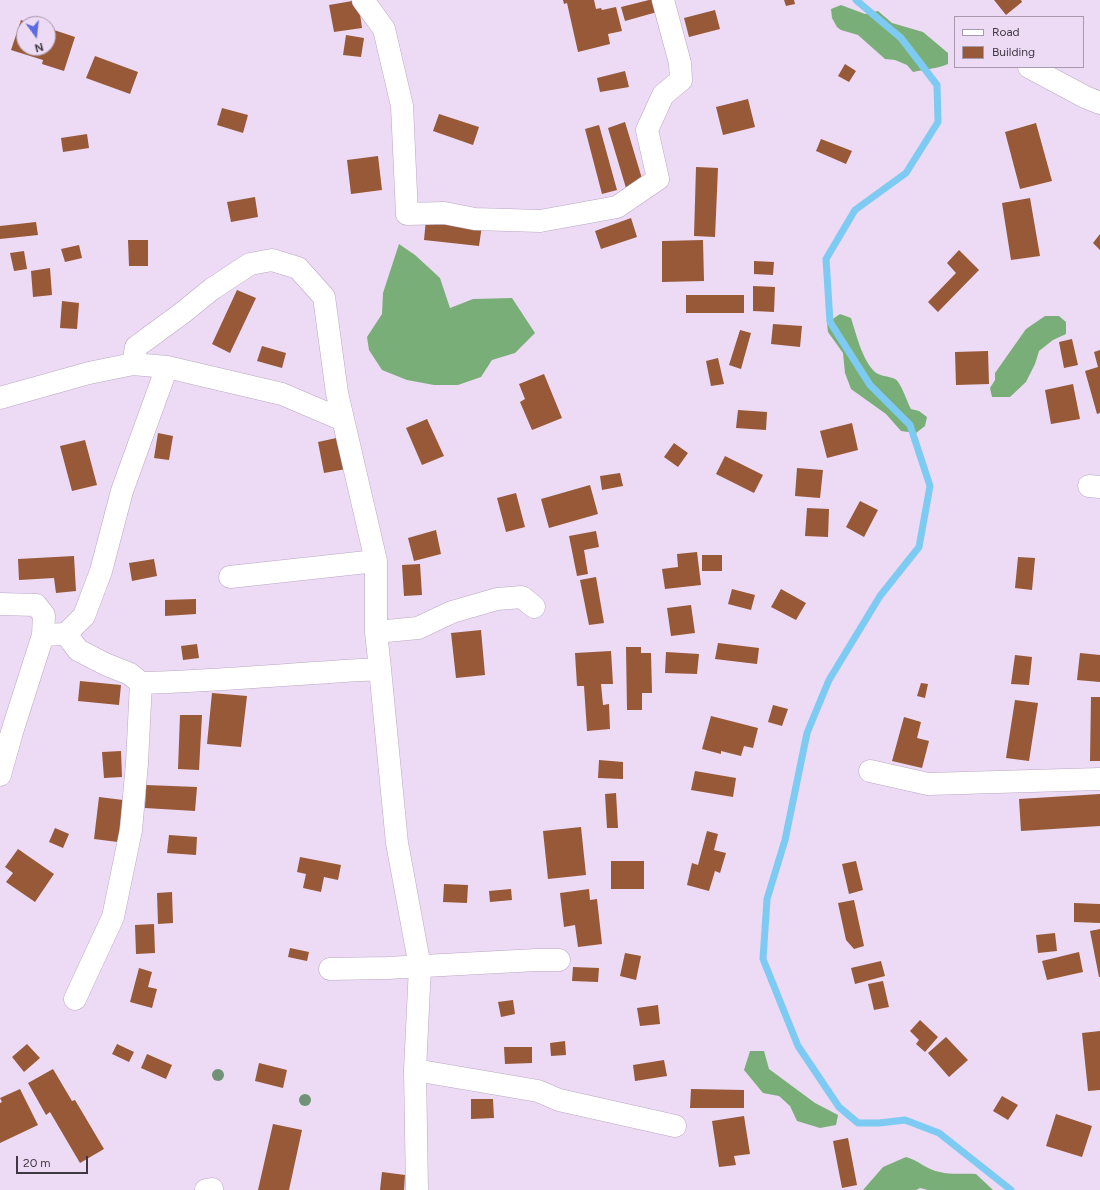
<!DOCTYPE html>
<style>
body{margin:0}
#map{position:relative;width:1100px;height:1190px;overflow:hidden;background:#eddaf4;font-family:Figtree,sans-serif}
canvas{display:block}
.legend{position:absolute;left:954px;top:16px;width:130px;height:52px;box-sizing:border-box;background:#eddaf4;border:1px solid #a89aad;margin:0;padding:5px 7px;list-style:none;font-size:12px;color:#403943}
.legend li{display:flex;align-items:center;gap:8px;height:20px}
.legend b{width:20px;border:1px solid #a89aad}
.north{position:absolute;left:16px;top:16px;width:40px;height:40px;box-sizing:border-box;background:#eddaf4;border:1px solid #a89aad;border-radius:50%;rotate:165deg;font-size:11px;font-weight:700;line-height:16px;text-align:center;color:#403943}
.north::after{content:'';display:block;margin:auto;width:14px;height:18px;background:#5a6ce3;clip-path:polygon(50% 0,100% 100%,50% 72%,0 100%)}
.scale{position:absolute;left:16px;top:1156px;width:72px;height:18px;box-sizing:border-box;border:2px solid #403943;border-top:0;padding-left:5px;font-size:12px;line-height:14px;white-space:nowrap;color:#403943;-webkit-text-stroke:3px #eddaf4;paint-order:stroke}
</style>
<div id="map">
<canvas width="1100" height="1190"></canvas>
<ul class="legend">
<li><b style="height:5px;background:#fff"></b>Road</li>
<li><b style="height:11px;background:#975937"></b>Building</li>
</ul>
<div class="north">N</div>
<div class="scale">20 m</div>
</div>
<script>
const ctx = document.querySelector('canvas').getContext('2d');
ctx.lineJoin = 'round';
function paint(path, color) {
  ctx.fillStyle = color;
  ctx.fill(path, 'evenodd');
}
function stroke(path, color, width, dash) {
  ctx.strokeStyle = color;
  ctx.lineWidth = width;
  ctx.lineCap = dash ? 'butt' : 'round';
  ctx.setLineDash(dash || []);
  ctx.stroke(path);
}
const forest = new Path2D(`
 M841,5l24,9 13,-3 14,12 31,9 25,21v11c-12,5 -22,5 -35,8l-6,-7 -12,-5 -10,-1 -27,-24 -17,-5 -4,-3 -5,-9 -1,-9z
 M399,244l16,11 25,23 10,30 23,-9 39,-1 23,35 -20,20 -23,7 -11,17 -23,8h-24l-27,-5 -25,-10 -13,-20 -2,-13 15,-23 1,-21z
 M840,314l11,4c5,15 11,42 24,54 4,4 14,4 20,7 6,3 12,23 16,30l8,2 8,6 -2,9 -9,7 -15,-2 -15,-17 -35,-25 -6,-16 -2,-20 -15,-21 -1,-9z
 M1045,316h14l7,6v12l-13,6 -14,11 -4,13 -9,18 -16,15h-18l-2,-9 5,-8v-7l31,-44z
 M750,1051h14l5,18 46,34 23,12 -2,10 -16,3 -23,-7 -7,-15 -11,-10 -16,-3 -19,-23z
 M906,1157c12,3 21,13 34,15 11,3 24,1 36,2l17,16h-65l-8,-2 -4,2h-53l20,-23z`);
const stream = new Path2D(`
 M856,0l45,38 36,47 1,37 -32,51 -51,37 -29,49 4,63 40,63 40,40 20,61 -11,61 -39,49 -51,84 -22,53 -22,107 -18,59 -4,60 35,87 41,61 19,16h21l26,-3 34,13 72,57`);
const building = new Path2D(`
 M358,0l4,28 -28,4 -5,-27z
 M563,0h31l2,9 5,-1 1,2 14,-3 6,24 -14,3 2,10 -32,8 -11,-49 -3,1z
 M649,0h4l4,12 -32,9 -4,-14z
 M784,0h10l1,4 -9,2z
 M994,0h27l1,2 -16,13z
 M715,10l5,19 -31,8 -5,-19z
 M21,20l11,4h-8v24h24v-20l27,9 -11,34 -22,-7 1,-4 -32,-10z
 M346,35l18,3 -3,19 -18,-2z
 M95,56l43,16 -8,22 -44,-16z
 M845,64l11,7 -7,11 -11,-6z
 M625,71l4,16 -29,5 -3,-14z
 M748,99l7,28 -32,8 -7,-28z
 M222,108l26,7 -5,18 -26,-8z
 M439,114l40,13 -6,18 -40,-14z
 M625,122l18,60 -17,6 -18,-60z
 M1036,123l16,58 -32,8 -15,-57z
 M599,125l18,65 -15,4 -17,-65z
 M87,134l2,14 -26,4 -2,-14z
 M821,139l31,12 -6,13 -30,-13z
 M378,156l4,34 -31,4 -4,-34z
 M696,167l22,1 -3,69 -21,-1z
 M255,197l3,20 -27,5 -4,-20z
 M1030,198l10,58 -29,4 -9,-57z
 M631,218l6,19 -36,12 -6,-18z
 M426,219l56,6 -3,21 -55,-6z
 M36,222l2,13 -38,4v-13z
 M1100,234v16l-7,-7z
 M128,240h20v26h-19z
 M703,240l1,41 -42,1v-41z
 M79,245l3,13 -17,4 -4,-13z
 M959,250l20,20 -41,42 -10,-10 28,-29 -9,-10z
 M24,251l3,18 -13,2 -4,-18z
 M754,261l20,1 -1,13 -19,-1z
 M50,268l2,27 -19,2 -2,-26z
 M753,286l22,1 -1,25 -21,-1z
 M237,290l19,8 -26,55 -18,-9z
 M686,295h58v18h-58z
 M62,301l17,2 -2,26 -17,-1z
 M773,324l29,2 -2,21 -29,-3z
 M740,330l11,3 -10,36 -12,-4z
 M1072,339l6,26 -14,3 -5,-26z
 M262,346l24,7 -4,15 -25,-7z
 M1100,350v63l-3,1 -12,-43 13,-4 -4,-15z
 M988,351l1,33 -33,1 -1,-33z
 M718,358l6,26 -13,2 -5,-25z
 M544,374l18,44 -30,12 -12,-28 5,-3 -6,-15z
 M1073,384l7,35 -29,5 -6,-34z
 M738,410l29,2 -1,18 -30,-2z
 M427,419l17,37 -22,9 -16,-37z
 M852,423l6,27 -31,8 -7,-27z
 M158,433l15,3 -4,24 -15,-2z
 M341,437l5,32 -22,4 -6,-31z
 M85,440l12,45 -25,6 -12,-45z
 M674,443l14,10 -10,14 -14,-10z
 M725,456l38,19 -9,18 -38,-19z
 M797,468l26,2 -3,28 -25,-2z
 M620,473l3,13 -21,4 -2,-14z
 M590,485l8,29 -49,14 -8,-29z
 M516,493l9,34 -19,5 -9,-34z
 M860,501l18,9 -14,27 -18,-10z
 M807,508l22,1 -1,28 -23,-1z
 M436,530l5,24 -27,7 -6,-23z
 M596,531l3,16 -15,3 4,24 -11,2 -8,-40z
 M697,552l4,33 -36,4 -3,-20 16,-2 -1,-13z
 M702,555h20v16h-20z
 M74,556l2,35 -20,2 -2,-15 -35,2 -1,-21z
 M1018,557l17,1 -3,32 -17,-2z
 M154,559l3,17 -25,5 -3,-18z
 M420,564l2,31 -18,1 -2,-31z
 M596,577l8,46 -15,2 -9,-45z
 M732,589l23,6 -4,15 -23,-6z
 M781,589l25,14 -10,17 -25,-13z
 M196,599v15l-31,2v-16z
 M691,605l4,28 -24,3 -4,-28z
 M481,630l4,45 -29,3 -5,-45z
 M718,643l41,5 -2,16 -42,-5z
 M197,644l2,14 -16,2 -2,-14z
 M626,647h15v6h10l1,40h-10v17h-15z
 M611,651l2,33h-12l2,21 6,-1 1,25 -23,2 -3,-45h-7l-2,-33z
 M666,652l33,2 -2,20 -32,-1z
 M1080,653l20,2v27l-23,-2z
 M1015,655l17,2 -3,28 -18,-1z
 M80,681l41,4 -2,20 -41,-4z
 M921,683l7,1 -3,14 -8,-2z
 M212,693l35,3 -6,51 -34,-3z
 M1091,697h9v64h-10z
 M1015,700l23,3 -9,58 -23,-3z
 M773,705l15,4 -6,17 -14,-4z
 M180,715h22l-3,55 -21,-1z
 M711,716l47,12 -5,20 -9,-2 -3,10 -20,-5v3l-19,-5z
 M904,717l17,5 -4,16 12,3 -7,27 -30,-7z
 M121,751l1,26 -18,1 -2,-26z
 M599,760l24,2v17l-25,-1z
 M695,771l41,7 -3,19 -42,-7z
 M146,785l51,2 -2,24 -50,-3z
 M616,793l2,35h-11l-2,-34z
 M1100,794v32l-79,5 -2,-32z
 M99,797l24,3 -5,42 -24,-3z
 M581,827l5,48 -38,4 -5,-48z
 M55,828l14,6 -6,14 -14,-6z
 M707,831l11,3 -4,16 12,3 -6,20 -5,-2 -6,20 -22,-6 5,-22 6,2z
 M169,835l28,2 -1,18 -29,-2z
 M18,849l36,25 -19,28 -29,-20 7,-9 -8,-6z
 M300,857l41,8 -3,15 -14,-3 -3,15 -18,-4 3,-14 -9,-2z
 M611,861h33v28h-33z
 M856,861l7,29 -14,4 -7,-30z
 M444,884l24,1 -1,18 -24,-1z
 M511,889l1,11 -22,2 -1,-11z
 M589,889l1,11 7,-1 5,45 -24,3 -3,-22 -11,2 -4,-34z
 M172,892l1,31 -15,1 -1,-31z
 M854,900l10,46 -10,3 -8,-9 -8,-37z
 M1074,903l26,1v19l-26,-1z
 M154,924l1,29 -19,1 -1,-29z
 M1100,929v48h-1l-9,-46z
 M1055,933l2,18 -19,2 -2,-18z
 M290,948l19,4 -2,9 -19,-4z
 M1079,952l4,20 -36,8 -5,-19z
 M625,953l16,3 -5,24 -16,-4z
 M881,961l4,15 -30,8 -4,-16z
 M573,967l26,1 -1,14 -26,-1z
 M139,968l13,4 -4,15 9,2 -5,19 -22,-6z
 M883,981l6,26 -15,3 -6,-26z
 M513,1000l2,14 -14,3 -3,-15z
 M658,1005l2,19 -20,2 -3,-18z
 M920,1020l18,17 -13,15 -9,-8 3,-4 -9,-9z
 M1100,1031v59l-12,1 -6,-58z
 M946,1037l22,23 -19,17 -21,-24z
 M565,1041l1,14 -15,1 -1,-13z
 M27,1044l13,14 -16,14 -12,-15z
 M117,1044l17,8 -5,10 -17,-8z
 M504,1047h28v16l-27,1z
 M147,1054l25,11 -6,14 -25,-11z
 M664,1060l3,16 -32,5 -2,-16z
 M259,1063l28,7 -4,18 -28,-7z
 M53,1069l19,32 3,-1 29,49 -24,14 -30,-51 -4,3 -18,-32z
 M20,1089l18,36 -38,18v-40l2,-1 -2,-4z
 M691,1089l53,1v18h-54z
 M1002,1096l16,9 -10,15 -15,-9z
 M471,1099h22l1,19 -23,1z
 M1056,1114l36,12 -10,31 -36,-11z
 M744,1116l6,38 -16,2 2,9 -17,2 -7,-46z
 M273,1124l29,6 -13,60h-31z
 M848,1138l9,47 -15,3 -9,-47z
 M382,1172l23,3 -1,15h-24z`);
const minor = new Path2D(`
 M363,0l21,29 18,77 5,108 37,-1 31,6 65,2 77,-14 41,-28 -11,-49 16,-35 18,-15 -1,-17 -17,-63
 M1029,67l56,30 15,6
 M133,364l3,-17 45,-33 31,-25 38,-25 22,-4 26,8 26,29 13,96 39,168v71l4,37 17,174 23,124 -5,103 2,120
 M0,398l89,-25 44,-9 34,3 115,27 61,26
 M1089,486l11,1
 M230,577l146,-16
 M0,604l36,1 8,10 -1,20
 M376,632l42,-4 34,-16 45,-13 25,-2 12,10
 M66,634l12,16 27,14 25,10 11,9c80,-2 159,-10 239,-14
 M870,771l58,13 172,-5
 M0,775l12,-43 31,-97 23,-1 18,-18 17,-45 21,-80 45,-124
 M330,969l57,-1 149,-8h23
 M75,999l38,-82 18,-87 6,-67 4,-80
 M415,1070l123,21 21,9 116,26
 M206,1190l6,-1`);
const trees = [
 [218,1075],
 [305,1100]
];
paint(forest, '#7aae78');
stroke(stream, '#7dcbf2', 7);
paint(building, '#975937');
stroke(minor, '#baa8c1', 23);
stroke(minor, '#fff', 22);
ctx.fillStyle = '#719276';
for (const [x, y] of trees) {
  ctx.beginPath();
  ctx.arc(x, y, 6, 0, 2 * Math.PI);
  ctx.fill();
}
</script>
